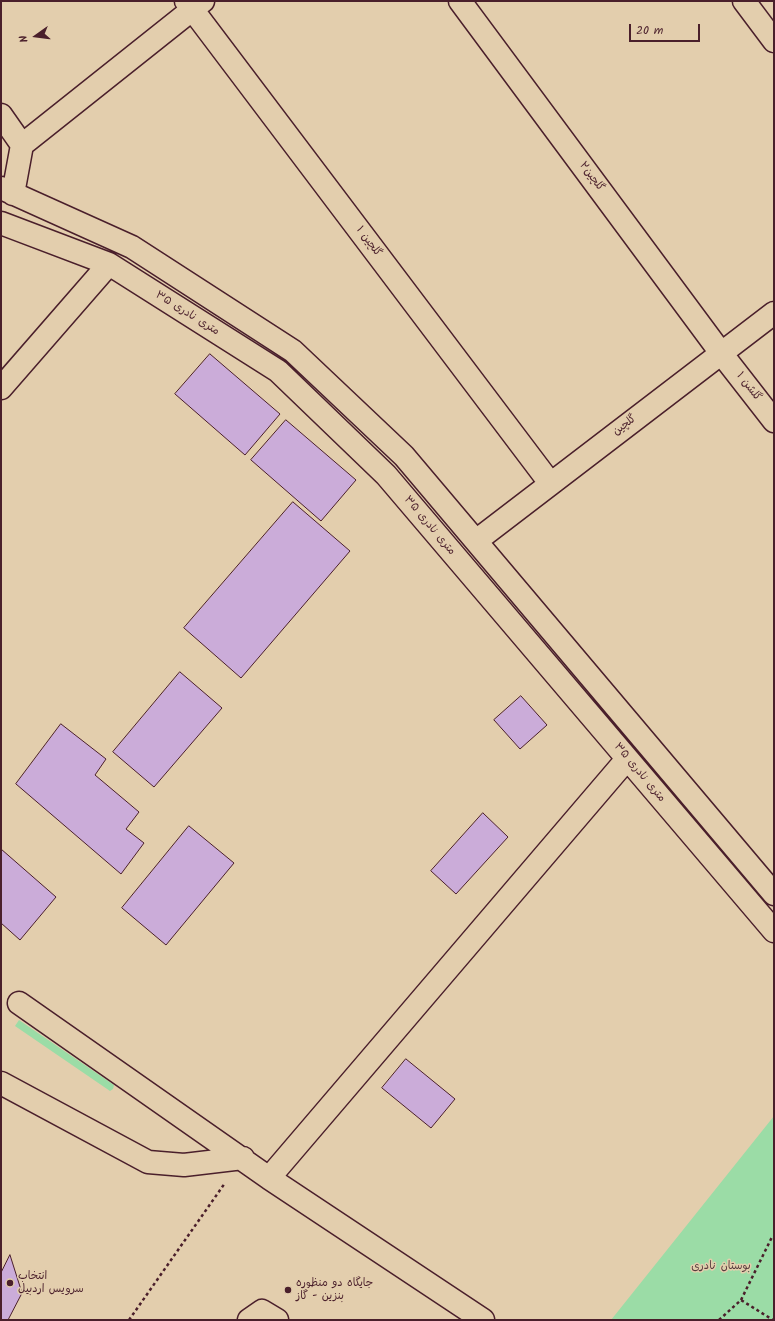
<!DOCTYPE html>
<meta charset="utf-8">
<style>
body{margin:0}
#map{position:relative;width:775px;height:1321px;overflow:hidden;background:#e3cead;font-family:Kalam,sans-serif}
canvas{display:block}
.frame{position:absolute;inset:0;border:2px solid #4a1f2b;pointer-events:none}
.north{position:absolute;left:16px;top:16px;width:40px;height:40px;-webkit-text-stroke:3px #e3cead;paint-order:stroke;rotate:256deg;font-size:11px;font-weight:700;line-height:16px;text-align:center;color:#4a1f2b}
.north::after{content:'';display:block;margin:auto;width:14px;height:18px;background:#4a1f2b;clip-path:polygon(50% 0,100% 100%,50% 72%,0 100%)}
.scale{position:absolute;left:629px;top:24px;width:71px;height:18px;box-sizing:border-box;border:2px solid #4a1f2b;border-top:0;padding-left:5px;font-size:12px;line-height:14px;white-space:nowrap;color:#4a1f2b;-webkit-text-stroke:3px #e3cead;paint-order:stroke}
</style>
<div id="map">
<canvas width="775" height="1321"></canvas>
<div class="frame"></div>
<div class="north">N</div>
<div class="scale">20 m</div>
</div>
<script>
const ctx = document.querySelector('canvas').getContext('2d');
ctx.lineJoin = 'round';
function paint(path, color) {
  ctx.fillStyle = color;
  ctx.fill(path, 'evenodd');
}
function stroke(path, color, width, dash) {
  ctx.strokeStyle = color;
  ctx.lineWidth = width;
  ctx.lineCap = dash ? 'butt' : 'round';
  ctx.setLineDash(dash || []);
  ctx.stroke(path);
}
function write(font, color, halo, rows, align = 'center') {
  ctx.font = font + ' Kalam,"Playpen Sans Arabic",sans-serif';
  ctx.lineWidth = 3;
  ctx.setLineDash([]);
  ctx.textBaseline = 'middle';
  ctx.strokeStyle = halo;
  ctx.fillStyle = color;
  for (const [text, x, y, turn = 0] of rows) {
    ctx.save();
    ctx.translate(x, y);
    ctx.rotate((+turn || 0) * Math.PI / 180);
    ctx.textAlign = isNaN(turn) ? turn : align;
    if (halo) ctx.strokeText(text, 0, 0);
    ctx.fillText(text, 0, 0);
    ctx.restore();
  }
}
const green = new Path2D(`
 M19,1020l95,65 -1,4 -3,2 -95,-65z
 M774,1116v204h-163z`);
const building = new Path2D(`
 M210,354l70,60 -35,41 -70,-61z
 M286,420l70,60 -35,41 -70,-61z
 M293,502l57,49 -109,127 -57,-50z
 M180,672l42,36 -68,79 -41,-35z
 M521,696l26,29 -27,24 -26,-29z
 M61,724l45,35 -11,16 44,37 -13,17 18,14 -23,31 -105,-90z
 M483,813l25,24 -52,57 -25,-23z
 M189,826l45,37 -68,82 -44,-37z
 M1,849l55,48 -36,43 -19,-17z
 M406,1059l49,40 -24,29 -49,-40z
 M10,1255l12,38 -14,27h-7v-47z`);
const path = new Path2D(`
 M741,1300l31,-63 2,-1
 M129,1320l96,-137
 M719,1320l22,-20 32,20`);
const minor = new Path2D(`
 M186,1l364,482
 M460,1l261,352 53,68
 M744,1l30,40
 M1,115l21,30
 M1,188l131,59 161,104 111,105 370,438
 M13,194l9,-49 181,-144
 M1,223l108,41 169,107 108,104 388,456
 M1,388l108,-124
 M476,541l298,-228
 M19,1003l250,175 214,142
 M1,1083l147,79 36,3 59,-7
 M269,1178l358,-419
 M249,1320l13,-9 15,9`);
const markers = [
 [10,1283,4,"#4a1f2b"],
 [288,1290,4,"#4a1f2b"]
];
const streetNames = [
 ["گلچین۲",591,177,53],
 ["گلچین ۱",368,242,53],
 ["۳۵ متری نادری",187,314,32],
 ["گلشن ۱",748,387,52],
 ["گلچین",625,426,-37],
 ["۳۵ متری نادری",429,526,50],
 ["۳۵ متری نادری",639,773,50]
];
const parkNames = [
 ["بوستان نادری",721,1267]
];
const poiNames = [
 ["انتخاب",18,1277],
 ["سرویس اردبیل",18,1290],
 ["جایگاه دو منظوره",296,1284],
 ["بنزین - گاز",296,1297]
];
paint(green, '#9bdca6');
paint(building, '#cbacd9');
stroke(building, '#4a1f2b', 1);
stroke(minor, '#4a1f2b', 25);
stroke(path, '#4a1f2b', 2.5, [3, 3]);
stroke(minor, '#e3cead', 22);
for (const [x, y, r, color] of markers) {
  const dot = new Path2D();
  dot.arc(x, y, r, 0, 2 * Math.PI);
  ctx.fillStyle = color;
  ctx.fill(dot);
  stroke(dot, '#e3cead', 1.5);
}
write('11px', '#4a1f2b', '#e3cead', streetNames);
write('11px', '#563b3d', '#e3cead', parkNames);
write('11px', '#4a1f2b', '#e3cead', poiNames, 'left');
</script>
